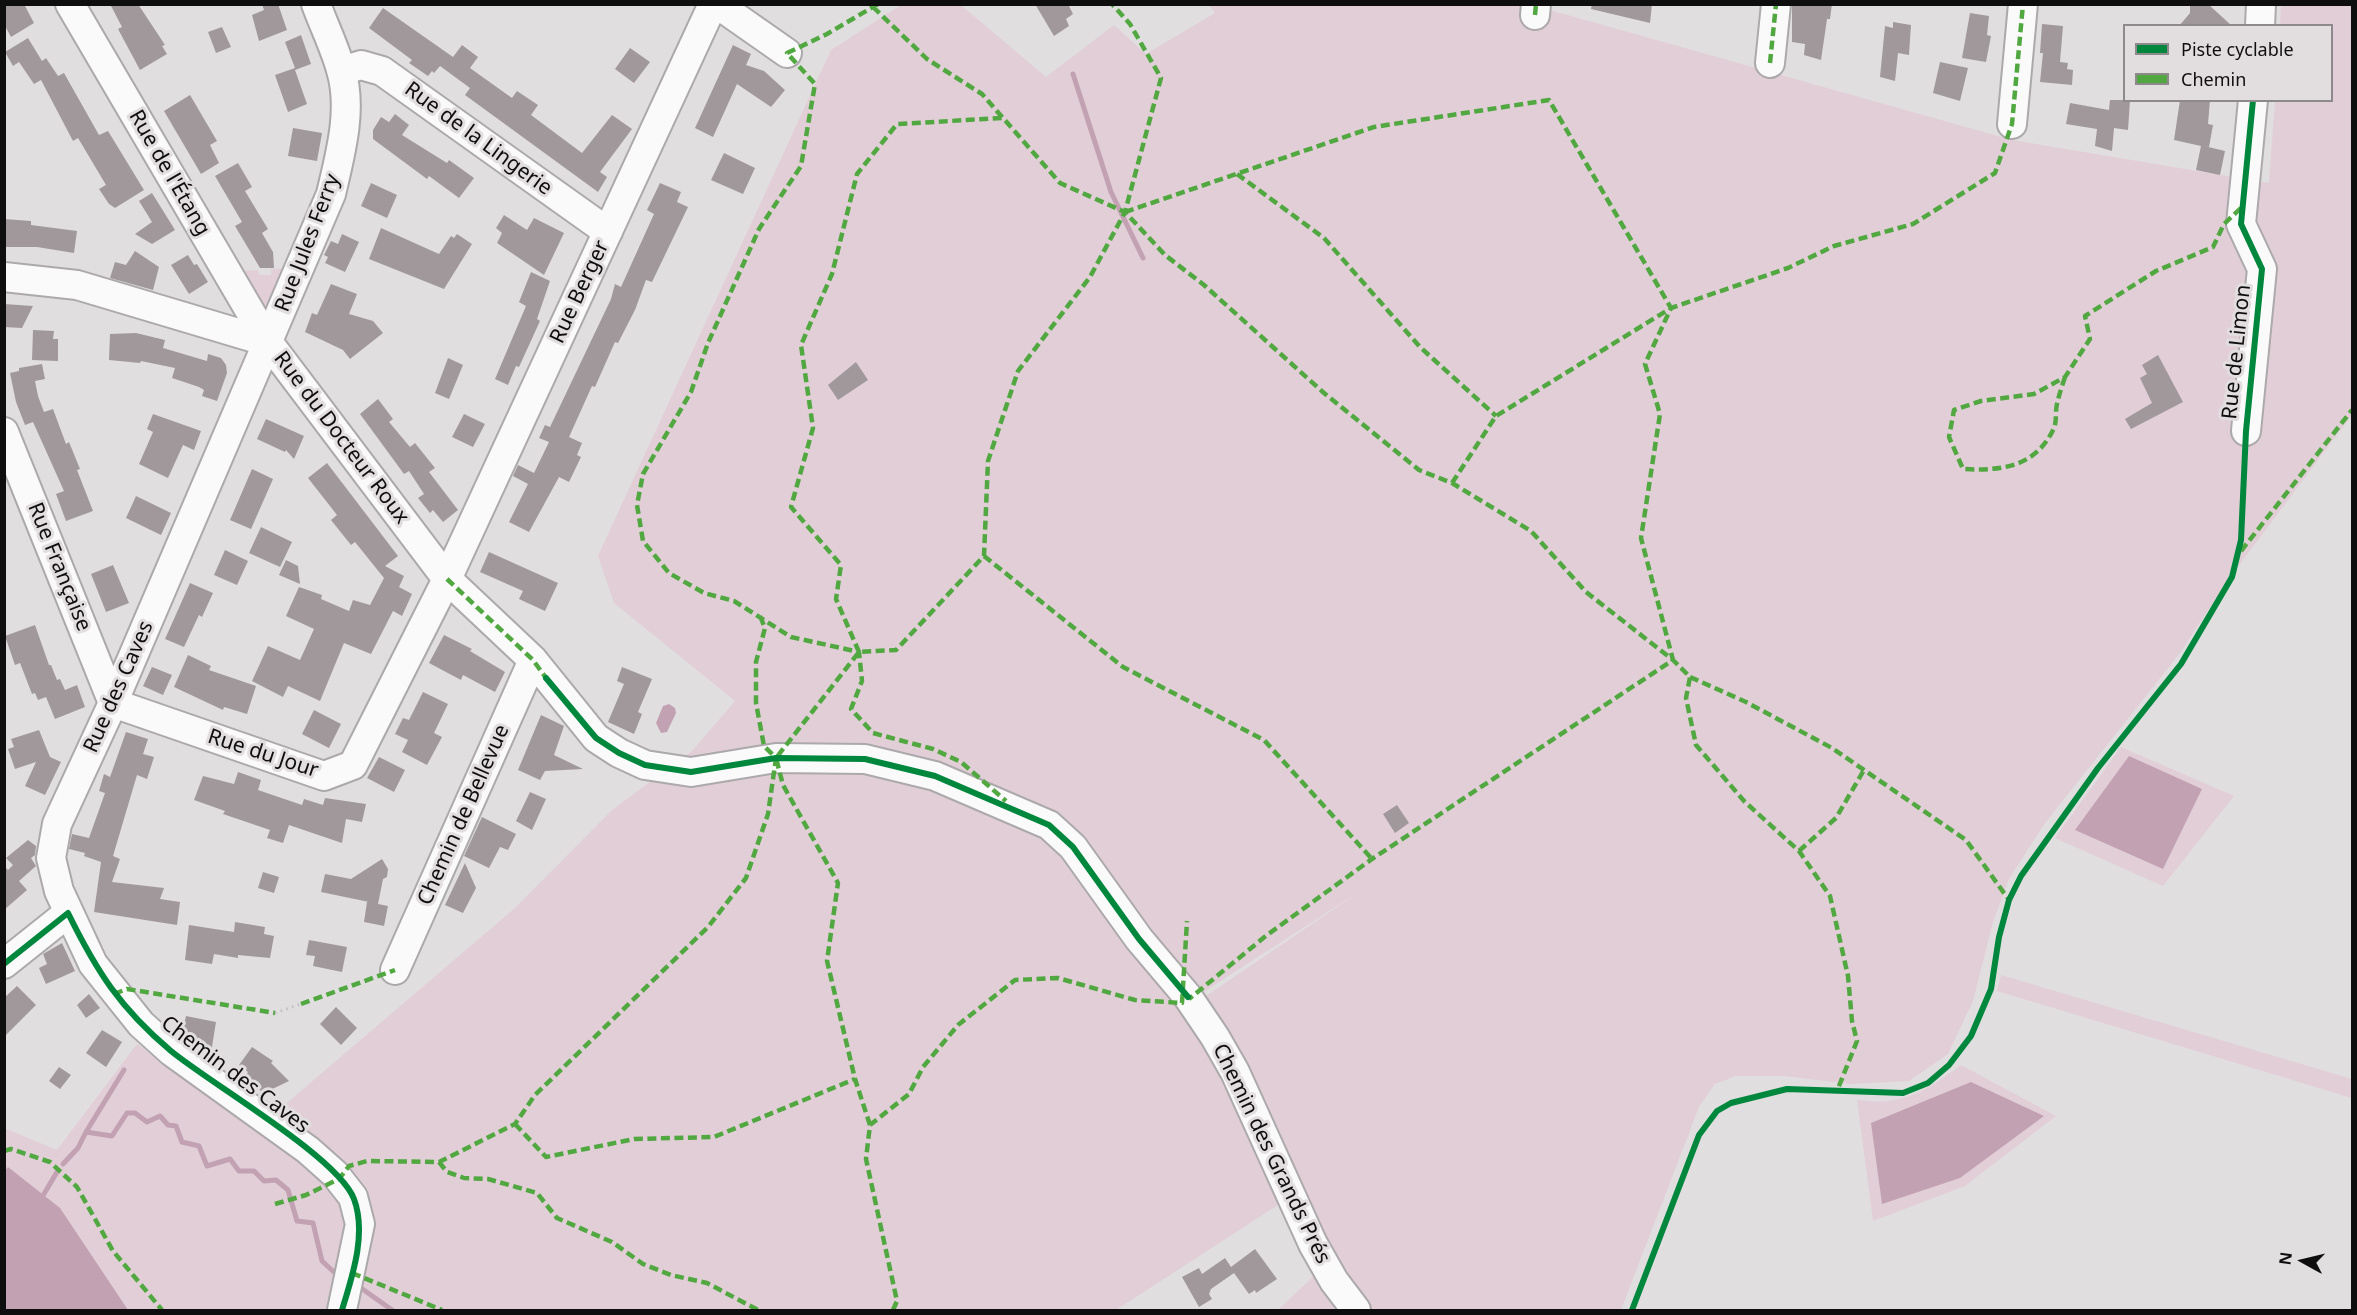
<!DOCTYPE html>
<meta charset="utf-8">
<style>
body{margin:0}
#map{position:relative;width:2357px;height:1315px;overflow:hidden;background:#e1dedf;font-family:"Noto Sans",sans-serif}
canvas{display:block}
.frame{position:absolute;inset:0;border:6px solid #0f0e0f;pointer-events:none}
.legend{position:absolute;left:2123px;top:24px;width:210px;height:78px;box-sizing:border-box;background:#e2dddf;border:2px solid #8e8a8c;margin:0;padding:8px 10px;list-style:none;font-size:18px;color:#0f0e0f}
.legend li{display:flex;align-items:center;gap:12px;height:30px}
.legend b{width:30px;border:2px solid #8e8a8c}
.north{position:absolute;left:2273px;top:1231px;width:60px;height:60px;-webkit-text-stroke:4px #e2dddf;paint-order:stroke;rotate:278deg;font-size:16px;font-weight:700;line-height:24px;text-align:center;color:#0f0e0f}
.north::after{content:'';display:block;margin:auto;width:21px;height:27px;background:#0f0e0f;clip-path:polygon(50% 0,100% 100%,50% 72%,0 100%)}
</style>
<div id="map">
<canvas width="2357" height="1315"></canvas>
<div class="frame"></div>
<ul class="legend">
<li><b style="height:8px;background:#00873e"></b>Piste cyclable</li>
<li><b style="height:8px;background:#51a841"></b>Chemin</li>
</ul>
<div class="north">N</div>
</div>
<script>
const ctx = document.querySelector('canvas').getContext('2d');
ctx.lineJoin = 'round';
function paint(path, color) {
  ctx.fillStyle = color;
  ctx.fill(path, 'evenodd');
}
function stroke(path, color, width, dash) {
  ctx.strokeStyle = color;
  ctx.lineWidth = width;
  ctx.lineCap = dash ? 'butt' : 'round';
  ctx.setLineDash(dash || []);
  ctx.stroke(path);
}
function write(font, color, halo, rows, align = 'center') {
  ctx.font = font + ' "Noto Sans",sans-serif';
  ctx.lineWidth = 6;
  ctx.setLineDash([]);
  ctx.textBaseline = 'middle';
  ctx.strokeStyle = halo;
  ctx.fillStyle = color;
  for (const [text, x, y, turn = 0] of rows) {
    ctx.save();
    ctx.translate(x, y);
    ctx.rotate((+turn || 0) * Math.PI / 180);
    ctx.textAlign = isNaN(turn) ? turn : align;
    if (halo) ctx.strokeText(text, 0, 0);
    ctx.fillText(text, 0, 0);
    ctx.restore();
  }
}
const green = new Path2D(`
 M901,5h60l85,72 68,-52 32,29 69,-41 -6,-8h323l480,135 257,43 6,-82 57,-1v-74l-52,-1 1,-20h71v410l-124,165 -48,73 -135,170 -36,56 -16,43 -20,79 -25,53 -39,27 -59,3 -66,-8h-48l-21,8 -16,23 -78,203h-251l-59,-77 -113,-229 8,-8 156,-106 -174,112 93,201 -165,107h-1111l-1,-182 53,22 80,-106 117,87 261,-223 97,-98 80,-59 43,-50 -121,-98 -16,-47 233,-506z
 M287,268l-14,37h-13l-20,-34 18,-1 1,5h12v-6z
 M2121,747l113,49 -71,90 -108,-48z
 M2001,975l351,104v19l-355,-107z
 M1961,1065l95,51 -91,70 -92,35 -16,-121c46,6 68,-8 104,-35z
 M1317,1273l27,37h-66z`);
const water = new Path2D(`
 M669,704l6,4 1,5 -9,19 -6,1 -5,-10 7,-17z
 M2129,756l73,33 -39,80 -88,-39z
 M1971,1082l73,34 -84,62 -78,26 -11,-81z
 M8,1167l52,41 68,102h-123l-1,-138z`);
const stream = new Path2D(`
 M1073,74l38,118 32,66
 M86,1132l38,-62
 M63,1164l15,-16 8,-16 26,4 15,-23h8l12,9 13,-6 8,9 8,1 6,16 17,4 8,20 23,-7 9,12h15l10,10 12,-1 12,10 9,31 16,2 9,38 14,13
 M41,1199l16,-27
 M361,1288l31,22`);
const building = new Path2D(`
 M4,4h20l10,19 -23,14 -7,-13z
 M110,4h28l27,41 -3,1 5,8 -27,16 -22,-41 4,-2z
 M262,4h16l9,26 -28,11 -7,-26 12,-5z
 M1035,4h33l5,10 -7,5 3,7 -15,10z
 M1592,4h60l-2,19 -59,-14z
 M1792,4h40l-2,15h-3l-6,41 -17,-5 1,-11 -13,-2z
 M2190,4h18l24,22h-53l11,-13z
 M383,8l70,49 9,-12 16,12 -8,11 42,30 5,-7 21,14 -7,10 51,38 30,-38 20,14 -32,43 7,5 -9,15 -133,-97 5,-7 -30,-22 -6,7 -2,-2 -4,5 -19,-13 3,-3 -43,-32z
 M1970,13l19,3 -2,19 4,1 -5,26 -24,-4z
 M1893,22l18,3 -2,30 -11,-2 -3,28 -15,-4 5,-51 8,2z
 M2042,24l21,2 -3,36 8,1 -1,6 6,1 -1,15 -32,-3 3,-29h-3z
 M222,27l9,20 -15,6 -8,-21z
 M301,35l10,29 -16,6 12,34 -19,8 -13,-37 20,-7 -10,-26z
 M28,38l14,23 4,-3 12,18 6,-3 35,62 9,-4 36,59 -29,18 -6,-4 -10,-15 7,-4 -28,-47 -5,3 -32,-61 -7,4 -15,-22 -6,4 -8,-14z
 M733,45l18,9 -5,11 18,6 21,19 -14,17 -34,-23 -24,53 -18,-9z
 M630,48l20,14 -16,21 -19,-14z
 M1940,62l28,6 -8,33 -27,-8z
 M190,95l27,46 -7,4 9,18 -18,11 -37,-63z
 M2110,100h20l-2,30 -14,-2 -2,23 -17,-5 2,-17 -31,-5 4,-21 39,7z
 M2180,100h30l-2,24 5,1 -4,22 -5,-1 21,5 -5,24 -24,-5 5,-24 -27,-6z
 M395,114l14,11 -7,10 45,28 2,-3 25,18 -15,20 -30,-22 -2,3 -54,-40v-9l8,-13 8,5z
 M293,128l29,5 -5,28 -29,-5z
 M724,153l31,15 -12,26 -32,-14z
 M238,163l14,24 -7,4 23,38 -6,4 11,19 1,16h-14l-25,-42 7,-4 -27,-46z
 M371,183l26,12 -10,23 -26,-12z
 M660,183l21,9 -4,10 11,5 -36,75 -6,-2 -11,30 -17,33 -3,-1 -20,45 -3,-1 -23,51 13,6 -5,12 4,2 -12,25 -10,-5 -30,55 -20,-10 19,-38 -15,-8 5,-11 16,8 15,-31 -10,-4 6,-13 5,2 61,-128 4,-15 6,3 33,-73 -7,-4z
 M152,193l23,37 -23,14 -17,-10 17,-12 -13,-21z
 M504,215l23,15 7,-12 30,15 -20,42 -47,-32 5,-10 -6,-5z
 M4,219l27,2v4l46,6 -3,22 -37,-6h-33z
 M381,228l58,26 12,-18 3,2 3,-4 15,10 -28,45 -75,-30z
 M342,234l17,8 -14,30 -20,-9 3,-6 -4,-2 7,-14 7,3z
 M135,251l24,16 -6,23 -43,-12 5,-16 11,3z
 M188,255l6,10 3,-1 11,18 -19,12 -18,-29z
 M531,272l19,9 -13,38 3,2 -21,46 -3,-1 -8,19 -13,-6 31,-73 -7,-4z
 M331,284l26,10 -8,20 24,7 10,12 -33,26 -7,-9 -38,-18 7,-19 5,2z
 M4,304l29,2 -11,22 -18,-1z
 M33,330l21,1 -1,8h5v22l-26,-1z
 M136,333l29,7 -2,8 44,13 1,-7 13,4 5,7 1,8 -10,28 -15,-5 2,-6 -5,-3 -27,-9 3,-10 -34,-7 -1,2 -31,-3 1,-26z
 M2158,355l25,47 -52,27 -6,-10 27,-16 -12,-25 7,-4 -5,-9z
 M448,358l15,7 -14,34 -14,-6z
 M856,362l12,18 -30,20 -10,-15z
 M42,364l3,15 -10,2 3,15 6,16 9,-3 13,35 3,-2 11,27 -3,1 16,41 -27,10 -10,-27 8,-3 -31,-69 -8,3 -9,-23 -6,-29 9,-2v-3z
 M378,399l15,20 -4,3 21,25 5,-4 20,25 -6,4 29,38 -15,12 -10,-12 -3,3 -12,-15 6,-4 -15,-23 -5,3 -44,-60z
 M153,414l48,17 -7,19 -11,-5 -15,33 -29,-14 14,-32 -6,-3z
 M464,414l21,10 -12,23 -21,-10z
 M266,419l38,17 -10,23 -8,-9 -1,2 -28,-13z
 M327,463l71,93 -13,10 19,10 -5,11 13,7 -10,22 -9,-5 -22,43 -27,-11 -24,58 -32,-15 -5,11 -31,-16 16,-35 32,14 14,-31 -28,-13 13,-29 23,8 -1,4 28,12 4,-11 17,5 14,-27 -29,-36 -4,3 -20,-25 6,-5 -29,-37z
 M252,469l21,10 -22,50 -21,-9z
 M136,496l35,17 -10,22 -35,-17z
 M261,527l31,15 -12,25 -31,-14z
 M225,550l23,11 -11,24 -23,-10z
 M489,552l69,31 -13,28 -26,-12 4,-8 -43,-19z
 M286,560l12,6 2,18 -21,-9z
 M113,565l16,38 -23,9 -15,-38z
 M190,583l23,10 -11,24 -3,-2 -15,32 -19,-8z
 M35,625l14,40h2l6,15 3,-1 5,11 12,-5 8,22 -30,12 -9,-22 -8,3 -3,-7 -3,1 -12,-31 -5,2 -10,-29z
 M444,635l28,14 -2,2 35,21 -10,20 -32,-17 -2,5 -32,-17z
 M188,655l23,11 -2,4 47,16 -9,28 -23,-7 -1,3 -49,-23z
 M152,667l20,8 -9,20 -20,-9z
 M622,667l30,12 -14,33 4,2 -8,20 -26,-12 16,-38 -7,-3z
 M423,692l25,12 -14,29 8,4 -15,28 -25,-13 6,-12 -13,-6 8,-16 6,2z
 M314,710l27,14 -12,24 -27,-14z
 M541,715l23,11 -10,29 29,14 -38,2 -5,9 -22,-10z
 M39,730l11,27 11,5 -16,33 -20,-9 11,-24 -21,7 -7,-20 6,-2 -3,-8z
 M126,732l22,7 -5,15 11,3 -7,22 -10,-4 -24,81 7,3 -8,23 52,6 -4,11 20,3 -3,23 -83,-13 7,-50 -17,-6 1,-3 -16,-4 3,-15 17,4 16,-45 -6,-2 5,-17 6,3z
 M379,757l26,13 -11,22 -27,-14z
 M238,772l23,8 -3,10 44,15 2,-6 19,6 2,-7 41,6 -4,18 -16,-3 -4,24 -53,-18 -6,18 -16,-5 3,-8 -47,-16 2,-3 -31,-11 9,-24 31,8z
 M530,792l16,7 -14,31 -16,-9z
 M1397,805l12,18 -14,10 -12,-19z
 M482,817l34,17 -8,16 -8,-3 -11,21 -25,-12z
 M28,840l8,6 -1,9 -4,3 5,8 -17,15 8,9 -23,20v-44l4,4 5,-5 -7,-7z
 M382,859l6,10 -1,8 -4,2 -5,25 10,2 -4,20 -20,-4 3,-20h2l-48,-10 4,-18 26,5z
 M465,863l11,25 -13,25 -18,-8z
 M263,872l16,5 -5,16 -16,-5z
 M235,922l30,5 -1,7 10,2 -4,22 -32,-3v3l-24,-4 -2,10 -27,-4 4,-35 45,7z
 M309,940l38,7 -5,25 -29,-6 2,-10 -9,-1z
 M62,943l13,28 -29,13 -7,-16 8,-4 -4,-10z
 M17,986l19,19 -32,32v-39z
 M89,994l11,14 -14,10 -9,-13z
 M336,1007l21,21 -16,17 -21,-21z
 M186,1016l30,6 -6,37 -22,-16 1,-9 -7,-1z
 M102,1030l20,12 -16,25 -20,-14z
 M252,1047l21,14 -2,2 18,18 -25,12 -20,-14 4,-7 -9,-7z
 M59,1067l12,8 -11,14 -11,-8z
 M1255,1249l22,30 -21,14 -1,-3 -6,4 -15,-21 -23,16 -2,5 3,5 -13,8 -17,-30 17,-9 3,6 23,-16 6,9z`);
const path = new Path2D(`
 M275,1013l26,-9
 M4,1144l7,5`);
const minor = new Path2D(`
 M70,4l198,338
 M316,4c8,22 19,44 25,66 12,40 -1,85 -10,124l-218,509 -56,121 -6,34 8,33 34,73 48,60 31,28 136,98 27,24 18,23 7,27 -18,86
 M717,4l70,49
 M1535,15l1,-11
 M2260,26l1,-22
 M1770,63l6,-59
 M342,71l19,-6 21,6 226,161
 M2012,124l11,-120
 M4,277l73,8 191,57 179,237 86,81 63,78 23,15 26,12 46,7 85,-14 89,1 70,17 114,49 24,22 66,92 49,58 27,40 20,35 78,172 21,37 22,29
 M2246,431l16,-162 -21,-45 12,-124
 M4,432l109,271 211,73 29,-11 94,-186 266,-575
 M4,964l64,-51
 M395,970l138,-310`);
const quiet = new Path2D(`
 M878,4l-51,30 -40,19 28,31 -14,82 -42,63 -51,114 -17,49 -48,82 -6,31 6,36 26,32 35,20 30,8 57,36 68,15 3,29 -11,28 22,24 60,16 28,13 45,39
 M873,7l54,52 55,35 78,89 65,29 40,43 39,30 120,108 95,77 33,13 79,48 55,61 87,68 17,17 -4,21 10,47 48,56 55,50 31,45 18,80 4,45 5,20 -20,50
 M1535,15l1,-11
 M1770,63l6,-59
 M1237,174l87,64 96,109 76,69
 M1125,212l249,-85 175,-27 122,208 -26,56 15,50 -19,124 32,122 -301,199 -105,76 -78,64
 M2065,377c-3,9 -6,18 -8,27 -2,8 0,17 -3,24 -18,39 -52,43 -91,41l-14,-32 5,-27 27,-9 53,-7 31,-17 25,-38 -5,-23 71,-45 57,-24 11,-23 18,-17
 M1452,483l44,-67 175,-108 117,-40 46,-22 79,-22 82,-51 17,-49 11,-120
 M2241,551l111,-141
 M984,556l139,111 141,73 108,119
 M447,579l86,81 13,18
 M859,652l-23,-53 5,-34 -50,-58 22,-79 -12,-83 31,-71 25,-100 40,-50 106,-6
 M1690,677l56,25 86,46 134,92 43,60
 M1799,851l37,-33 28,-48
 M114,994l13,-5 148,24
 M301,1004l94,-34
 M515,1124l31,33 88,-18 80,-2 141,-58
 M870,1125l-15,-46 -28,-118 11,-78 -55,-98 -7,-27 83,-106 37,-2 88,-94 4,-95 30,-90 72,-94 35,-65 36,-134 -31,-54 -18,-20
 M4,1151l7,-2 39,13 27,25 36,64 49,59
 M439,1162l8,10 17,6 24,1 49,14 20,25 55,24 31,22 28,11 36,8 51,27
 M275,1204l31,-9 33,-16 10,-13 18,-5 72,1 76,-38 20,-29 173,-168 38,-49 22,-64 8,-56 -12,-12 -8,-43v-41l9,-34 -5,-12
 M352,1273l90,37
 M893,1310l4,-9 -31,-142 4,-34 39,-31 14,-27 35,-42 57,-45 43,-2 77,22 47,3 5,-82`);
const cycleway = new Path2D(`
 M546,678l50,60 23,15 26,12 46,7 85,-14 89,1 70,17 114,49 24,22 66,92 49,58
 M4,964l64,-51c29,59 52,95 103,138 40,33 167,106 183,148 13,35 -2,78 -12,111
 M1632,1310l67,-175 18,-24 14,-8 56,-14 116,4 25,-10 21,-18 22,-29 20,-47 8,-52 10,-37 12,-24 77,-108 83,-104 51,-87 9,-37 5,-109 16,-162 -21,-45 12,-124`);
const streetNames = [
 ["Rue de la Lingerie",478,139,36],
 ["Rue de l'Étang",169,173,60],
 ["Rue Jules Ferry",308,243,-69],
 ["Rue Berger",580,292,-65],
 ["Rue de Limon",2237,352,-84],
 ["Rue du Docteur Roux",341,438,53],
 ["Rue Française",59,567,68],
 ["Rue des Caves",119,687,-66],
 ["Rue du Jour",263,754,18],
 ["Chemin de Bellevue",464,815,-66],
 ["Chemin des Caves",235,1075,37],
 ["Chemin des Grands Prés",1271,1154,64]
];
paint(green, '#e2ced7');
paint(water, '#c2a2b2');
stroke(stream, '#c2a2b2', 5);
paint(building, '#a1989c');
stroke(minor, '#aca9aa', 32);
stroke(path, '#c0bfbf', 3, [1.5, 4.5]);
stroke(minor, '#fafafa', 28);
stroke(quiet, '#51a841', 4.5, [9, 4.5]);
stroke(cycleway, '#00873e', 6);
write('21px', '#0f0e0f', '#e2dddf', streetNames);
</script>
